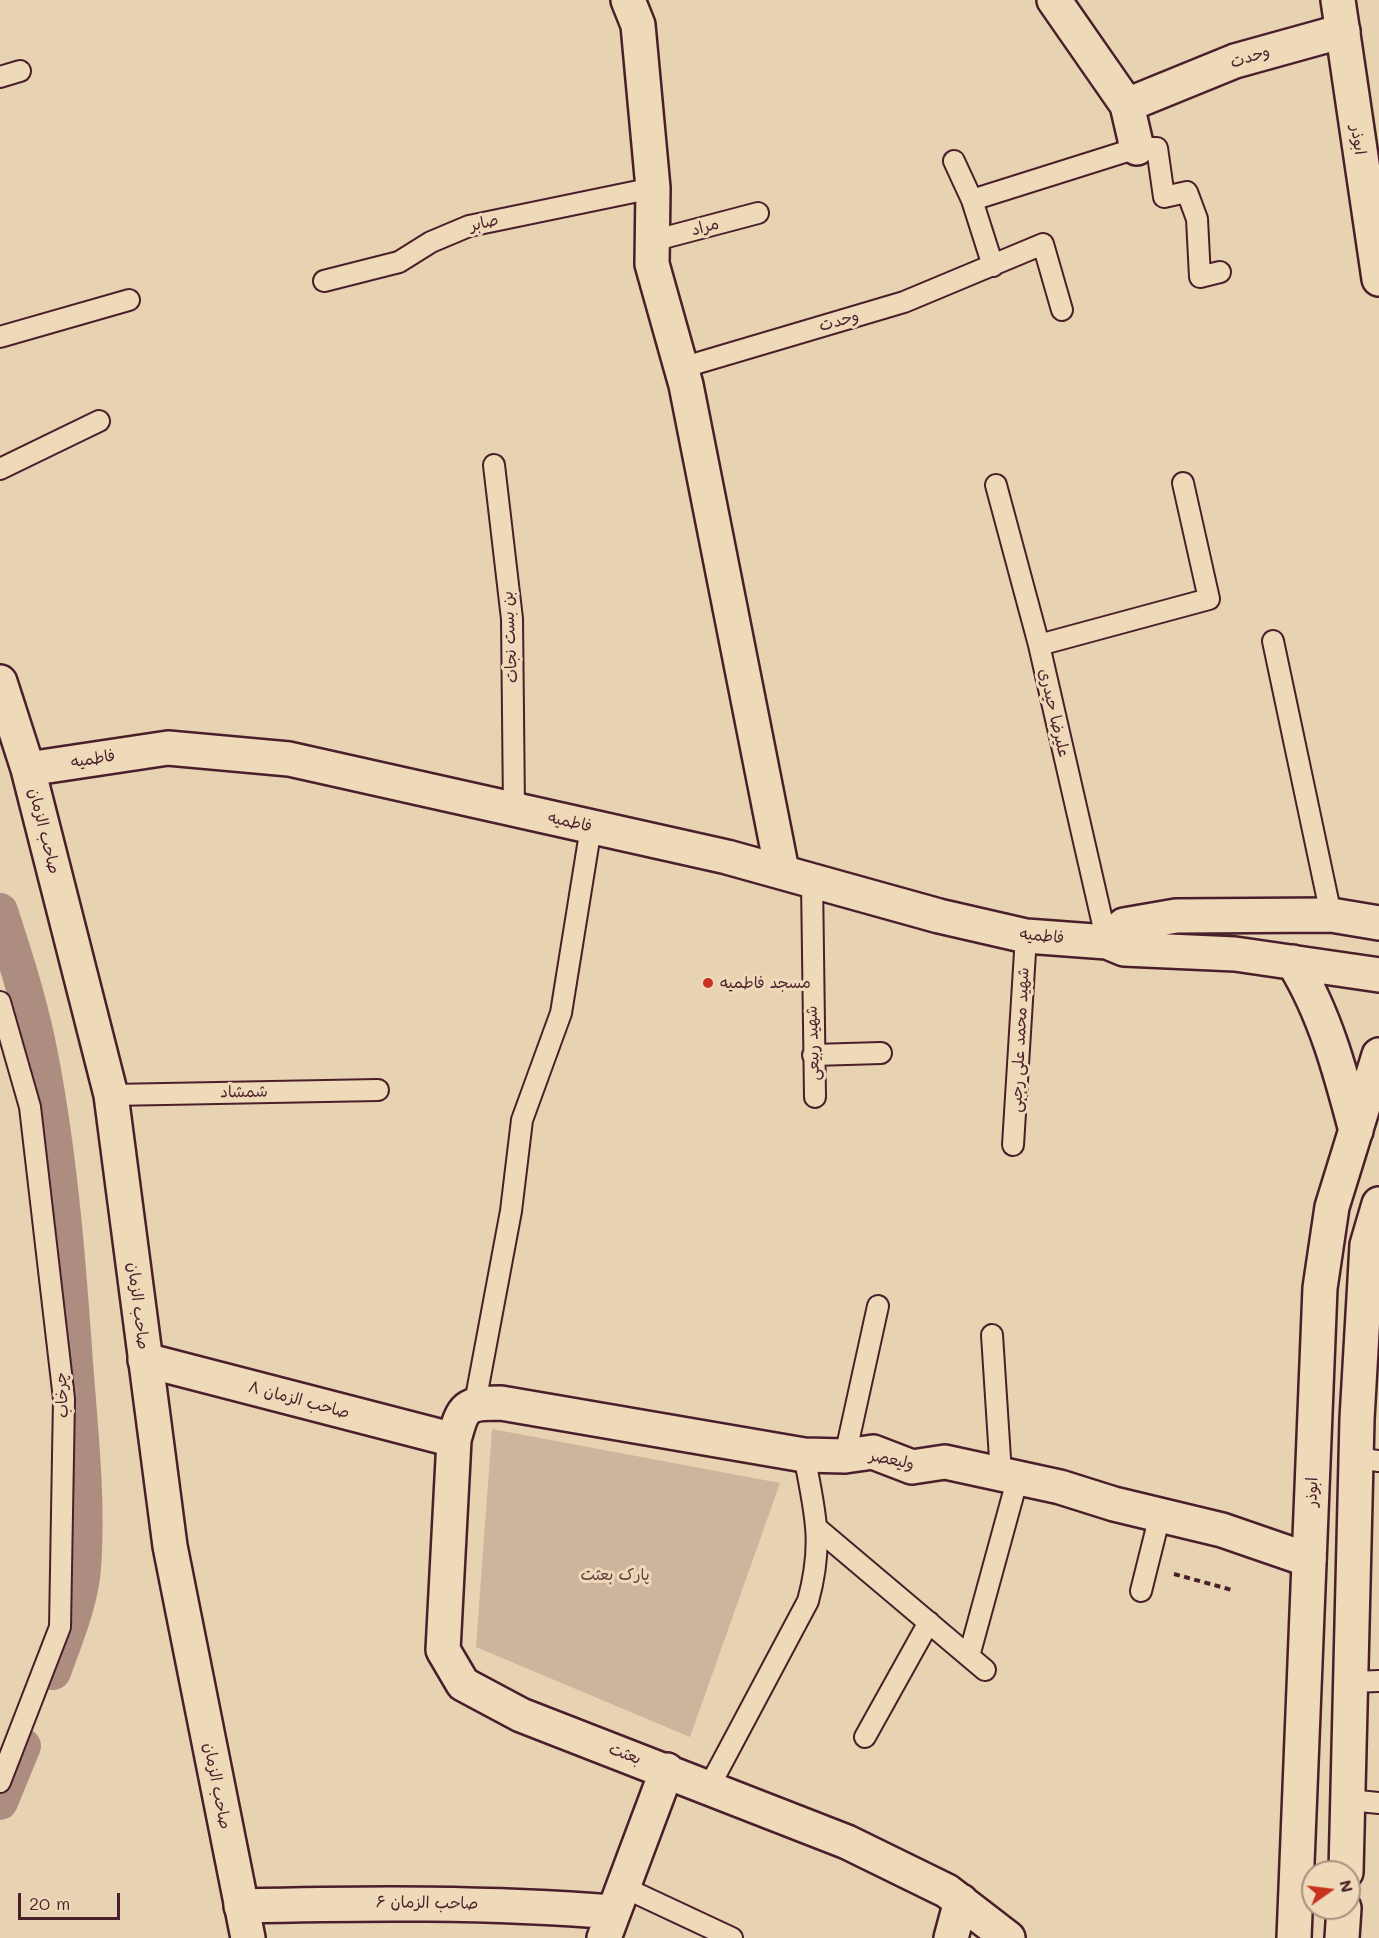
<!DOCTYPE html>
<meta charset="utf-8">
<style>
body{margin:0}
#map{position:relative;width:1379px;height:1938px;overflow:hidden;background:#e7d2b2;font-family:Mali,sans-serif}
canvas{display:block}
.north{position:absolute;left:1301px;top:1860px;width:60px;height:60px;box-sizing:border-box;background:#eed9b8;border:2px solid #ac8f80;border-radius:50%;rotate:76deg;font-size:16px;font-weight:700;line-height:24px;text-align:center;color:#4a1f2b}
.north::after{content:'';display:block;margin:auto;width:21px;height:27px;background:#c8321e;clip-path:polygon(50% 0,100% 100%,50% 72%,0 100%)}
.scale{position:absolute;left:18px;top:1893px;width:102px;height:27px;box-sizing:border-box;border:3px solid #4a1f2b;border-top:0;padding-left:8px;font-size:18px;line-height:21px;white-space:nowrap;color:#4a1f2b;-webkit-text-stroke:4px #eed9b8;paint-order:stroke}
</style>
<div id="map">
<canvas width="1379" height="1938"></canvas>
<div class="north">N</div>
<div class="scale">20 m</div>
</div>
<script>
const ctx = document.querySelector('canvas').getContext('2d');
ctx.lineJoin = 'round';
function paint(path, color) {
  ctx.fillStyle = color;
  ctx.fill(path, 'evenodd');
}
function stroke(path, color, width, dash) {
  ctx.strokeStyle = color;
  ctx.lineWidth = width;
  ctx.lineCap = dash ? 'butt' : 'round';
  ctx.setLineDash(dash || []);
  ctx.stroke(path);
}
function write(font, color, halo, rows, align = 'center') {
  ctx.font = font + ' Mali,"Playpen Sans Arabic",sans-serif';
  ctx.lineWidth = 6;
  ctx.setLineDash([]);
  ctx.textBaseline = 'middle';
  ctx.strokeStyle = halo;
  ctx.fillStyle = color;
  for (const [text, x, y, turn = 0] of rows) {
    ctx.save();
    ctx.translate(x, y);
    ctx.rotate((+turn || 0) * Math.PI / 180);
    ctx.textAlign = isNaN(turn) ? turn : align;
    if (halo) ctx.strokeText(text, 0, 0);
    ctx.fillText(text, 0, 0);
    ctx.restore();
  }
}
const green = new Path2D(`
 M492,1429l288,54 -90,254 -214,-90z`);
const canal = new Path2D(`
 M0,911c16,49 32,99 41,149 19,100 27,202 34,303 5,67 13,137 8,205 -3,36 -18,70 -30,104
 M0,1802l23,-56`);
const path = new Path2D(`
 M1174,1574l58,16`);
const lane = new Path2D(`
 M0,77l20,-6
 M954,161l18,39
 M652,241l106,-28
 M993,266l-21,-66 165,-52h20l7,49 23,-5 10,27 3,58 20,-5
 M324,281l75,-19 32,-20 38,-16 184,-38
 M0,337l129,-37
 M681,368l223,-66 139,-58 19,66
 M494,465l18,154 2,190
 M0,469l99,-48
 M996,485l43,160 68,297
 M1273,641l58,274
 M1039,645l170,-46 -26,-116
 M812,881l3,216
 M0,1002l30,105 34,292 -4,228 -60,155
 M813,1055l68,-2
 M111,1095l267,-5
 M1013,1145l13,-209
 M992,1335l9,139
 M475,1403l36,-192 11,-91 39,-107 30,-186
 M845,1456l33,-150
 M1356,1458l23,3
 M818,1529l167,141
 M1141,1591l19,-76
 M969,1656l49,-179
 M1351,1682l28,-1
 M865,1737l64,-115
 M709,1787l99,-186c16,-59 7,-88 -4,-146
 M1349,1800l30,3
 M623,1887l109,51`);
const street = new Path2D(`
 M628,0l10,25 15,163 -1,76 34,121 96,486
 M1054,0l73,105 10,43
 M1127,105l108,-44 108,-30
 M145,1360l309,80
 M241,1906c125,-3 248,-4 372,6
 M604,1938l63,-168
 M951,1938l10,-37
 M1008,1938l-61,-47 -100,-49 -326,-127 -58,-31 -20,-34 11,-210c9,-34 11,-37 47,-37l303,52 41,1 28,-4 39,15 33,-5 115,25 54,17 108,26 87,30`);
const secondary = new Path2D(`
 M1338,0l41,279
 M0,682l28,87 83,326 59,451 78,392
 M28,769l140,-21 121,11 438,98 212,59 87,20 81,6 17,7 111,5 144,21
 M1107,942l17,-17 52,-9 155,-1 48,8
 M1293,962c32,51 48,112 63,169
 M1346,1872l11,-453 10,-174 12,-41
 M1294,1938l26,-650 12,-81 47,-152
 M1342,1938l2,-30`);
const markers = [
 [708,983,6,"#c8321e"]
];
const streetNames = [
 ["وحدت",1250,57,-18],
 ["ابوذر",1358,140,82],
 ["صابر",484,223,-13],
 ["مراد",705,227,-15],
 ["وحدت",839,321,-16],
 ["بن بست نجات",510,637,-93],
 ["علیرضا حیدری",1054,713,77],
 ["فاطمیه",93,759,-9],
 ["فاطمیه",570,822,13],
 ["صاحب الزمان",44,831,76],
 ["فاطمیه",1042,936,6],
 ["شهید محمد علی رجبی",1020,1040,-87],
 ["شهید ربیعی",813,1043,-92],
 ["شمشاد",244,1092,-1],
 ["صاحب الزمان",138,1306,83],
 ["چرخاب",62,1395,-93],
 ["صاحب الزمان ۸",299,1400,15],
 ["ولیعصر",892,1460,12],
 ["ابوذر",1312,1492,-88],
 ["بعثت",625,1754,21],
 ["صاحب الزمان",217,1786,79],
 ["صاحب الزمان ۶",427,1903,1]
];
const poiNames = [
 ["مسجد فاطمیه",720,983]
];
const parkNames = [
 ["پارک بعثت",615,1575]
];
paint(green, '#cdb49c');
stroke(canal, '#ac8d7f', 36);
stroke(lane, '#4a1f2b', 24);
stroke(street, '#4a1f2b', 38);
stroke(secondary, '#4a1f2b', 38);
stroke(path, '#4a1f2b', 4, [6, 4.5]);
stroke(lane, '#eed9b8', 20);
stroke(street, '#eed9b8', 33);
stroke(secondary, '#eed9b8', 33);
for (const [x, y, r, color] of markers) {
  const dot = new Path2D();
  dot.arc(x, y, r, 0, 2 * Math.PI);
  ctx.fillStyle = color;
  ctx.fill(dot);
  stroke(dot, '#eed9b8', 2);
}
write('16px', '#4a1f2b', '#eed9b8', streetNames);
write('16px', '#4a1f2b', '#eed9b8', poiNames, 'left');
write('16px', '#643d42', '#eed9b8', parkNames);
</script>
